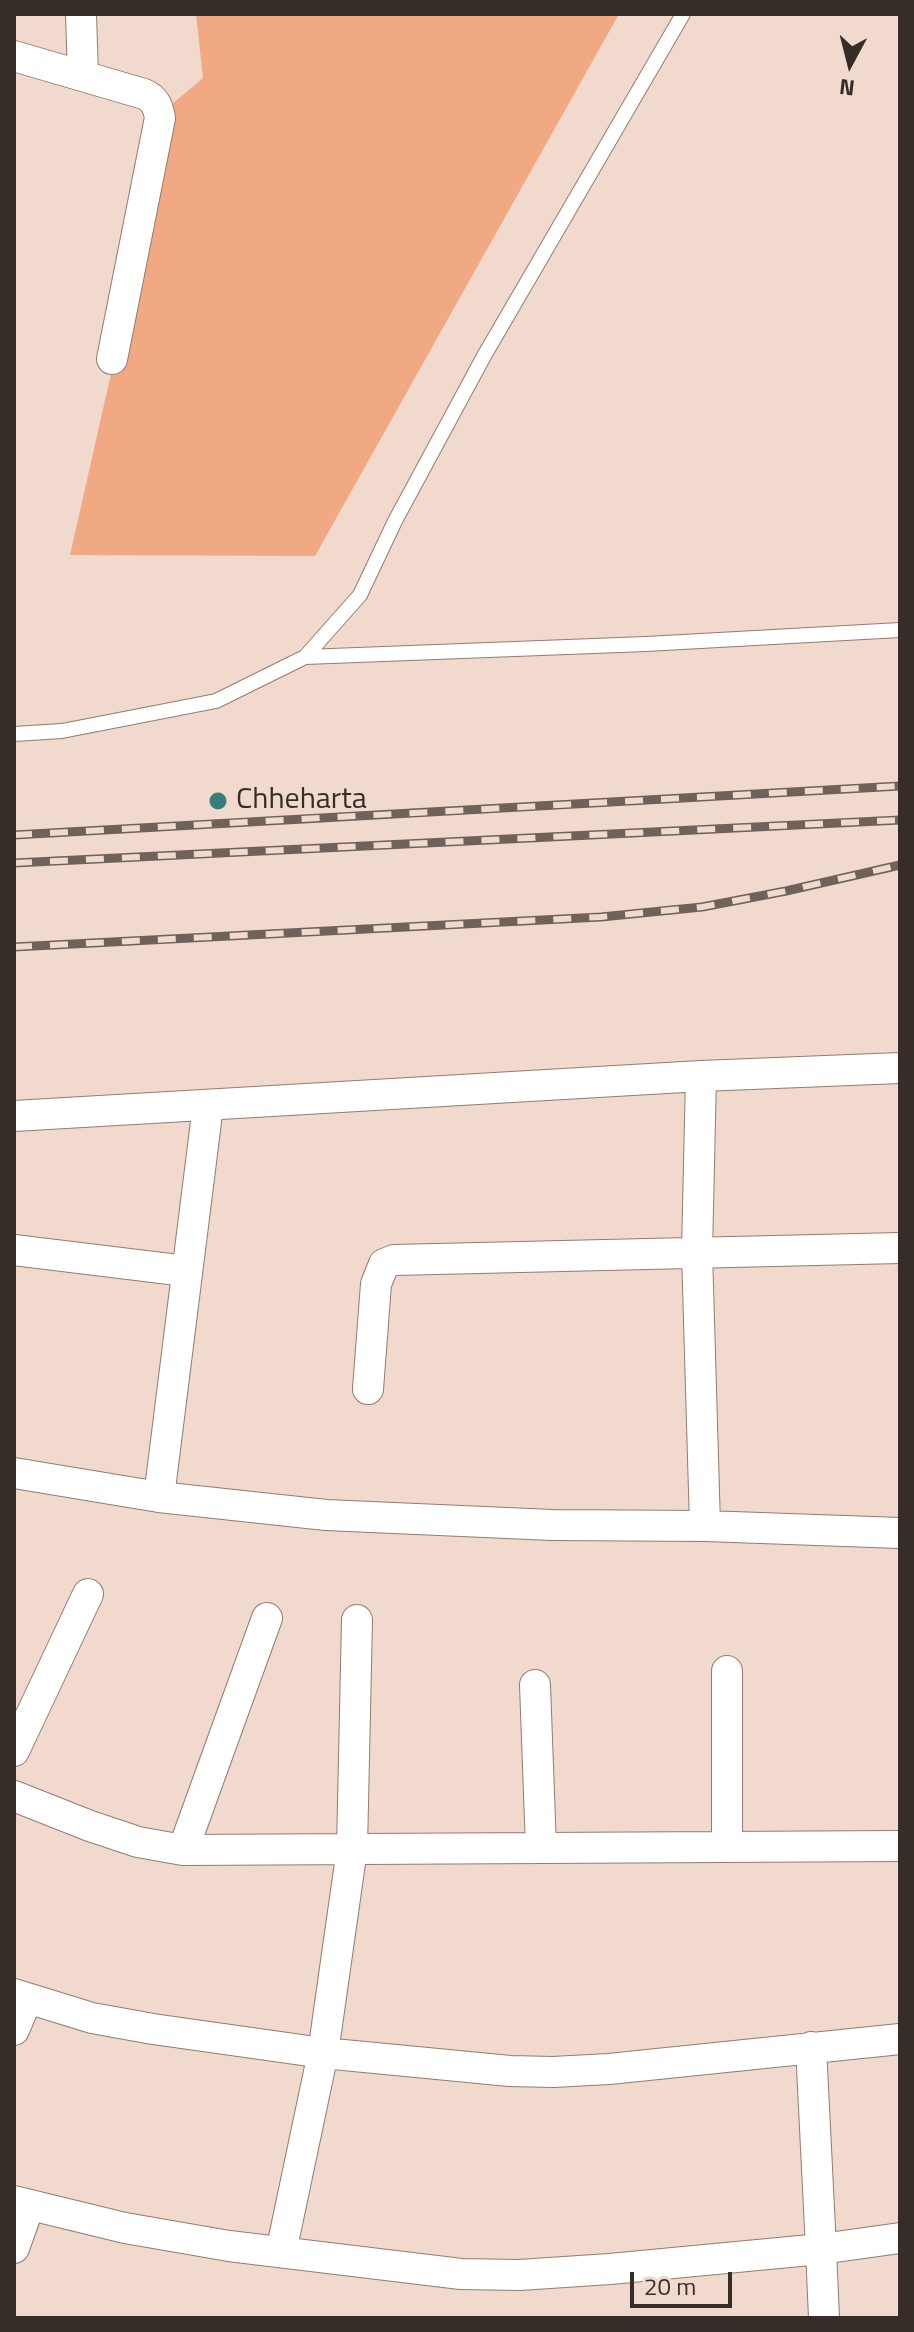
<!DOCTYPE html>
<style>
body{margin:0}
#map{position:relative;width:914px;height:2332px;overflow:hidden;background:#f1d9cd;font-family:"Titillium Web",sans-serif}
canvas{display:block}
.frame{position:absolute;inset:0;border:16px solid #362d28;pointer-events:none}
.north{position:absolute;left:810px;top:24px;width:80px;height:80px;-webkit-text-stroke:6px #f1d9cd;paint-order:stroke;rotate:187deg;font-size:22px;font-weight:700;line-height:32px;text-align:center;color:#362d28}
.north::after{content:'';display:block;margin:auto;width:28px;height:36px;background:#362d28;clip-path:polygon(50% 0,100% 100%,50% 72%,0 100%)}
.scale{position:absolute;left:630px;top:2272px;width:102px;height:36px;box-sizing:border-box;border:4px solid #362d28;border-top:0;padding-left:10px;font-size:24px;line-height:28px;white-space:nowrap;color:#362d28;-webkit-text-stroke:6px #f1d9cd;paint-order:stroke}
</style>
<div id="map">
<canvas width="914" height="2332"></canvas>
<div class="frame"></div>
<div class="north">N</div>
<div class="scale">20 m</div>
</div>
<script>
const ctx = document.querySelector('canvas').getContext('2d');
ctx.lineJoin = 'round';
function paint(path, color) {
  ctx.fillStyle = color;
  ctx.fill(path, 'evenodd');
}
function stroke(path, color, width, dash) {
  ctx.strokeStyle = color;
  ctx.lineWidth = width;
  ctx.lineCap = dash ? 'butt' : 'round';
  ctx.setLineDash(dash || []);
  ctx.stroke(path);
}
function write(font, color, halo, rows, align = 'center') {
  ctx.font = font + ' "Titillium Web",sans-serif';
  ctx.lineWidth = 6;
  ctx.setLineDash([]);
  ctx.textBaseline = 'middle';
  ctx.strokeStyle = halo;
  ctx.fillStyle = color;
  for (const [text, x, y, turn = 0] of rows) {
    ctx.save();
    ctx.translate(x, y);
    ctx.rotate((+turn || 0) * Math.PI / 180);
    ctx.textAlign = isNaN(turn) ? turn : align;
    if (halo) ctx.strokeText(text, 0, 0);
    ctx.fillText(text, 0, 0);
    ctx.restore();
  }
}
const green = new Path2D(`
 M196,14h423l-304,542 -245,-1 102,-451 31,-26z`);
const service = new Path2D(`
 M305,657l341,-13 254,-14
 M14,734l48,-3 154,-30 89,-44 55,-62 35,-74 89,-165 199,-342`);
const minor = new Path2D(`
 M81,14l2,62
 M14,56l130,38c11,5 14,12 16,24l-48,241
 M701,1076l-4,176 8,274
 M14,1116l687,-40 199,-8
 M14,1250l172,21
 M368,1389l8,-105 8,-20 10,-4 506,-12
 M14,1473l145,24 167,18 226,10 153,1 195,7
 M159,1497l49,-391
 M727,1671v176
 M535,1685l6,163
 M14,1751l74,-157
 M14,1796l76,30 48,16 45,8 717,-4
 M183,1850l84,-232
 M14,1994l78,24 61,11 170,24 187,18 43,1 56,-3 291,-30
 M14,2030l13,-31
 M14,2201l111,27 104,18 232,28 58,1 91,-6 211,-20 -10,-202
 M14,2248l15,-42
 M281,2252l42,-199 29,-204 5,-229
 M824,2318l-3,-69 79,-11`);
const rail = new Path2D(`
 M14,835l886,-49
 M14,863l886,-43
 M14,947l587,-30 101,-10 84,-16 114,-26`);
const markers = [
 [218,801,10,"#367e7a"]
];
const poiNames = [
 ["Chheharta",236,801]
];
paint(green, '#f1a983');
stroke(service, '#917c71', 16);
stroke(minor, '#917c71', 32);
stroke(service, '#fff', 14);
stroke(minor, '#fff', 30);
stroke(rail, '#6f625b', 9);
stroke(rail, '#f1d9cd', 6, [18]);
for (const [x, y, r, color] of markers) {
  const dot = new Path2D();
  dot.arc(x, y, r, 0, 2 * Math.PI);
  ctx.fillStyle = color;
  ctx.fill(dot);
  stroke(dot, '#f1d9cd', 3);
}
write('30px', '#362d28', '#f1d9cd', poiNames, 'left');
</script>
